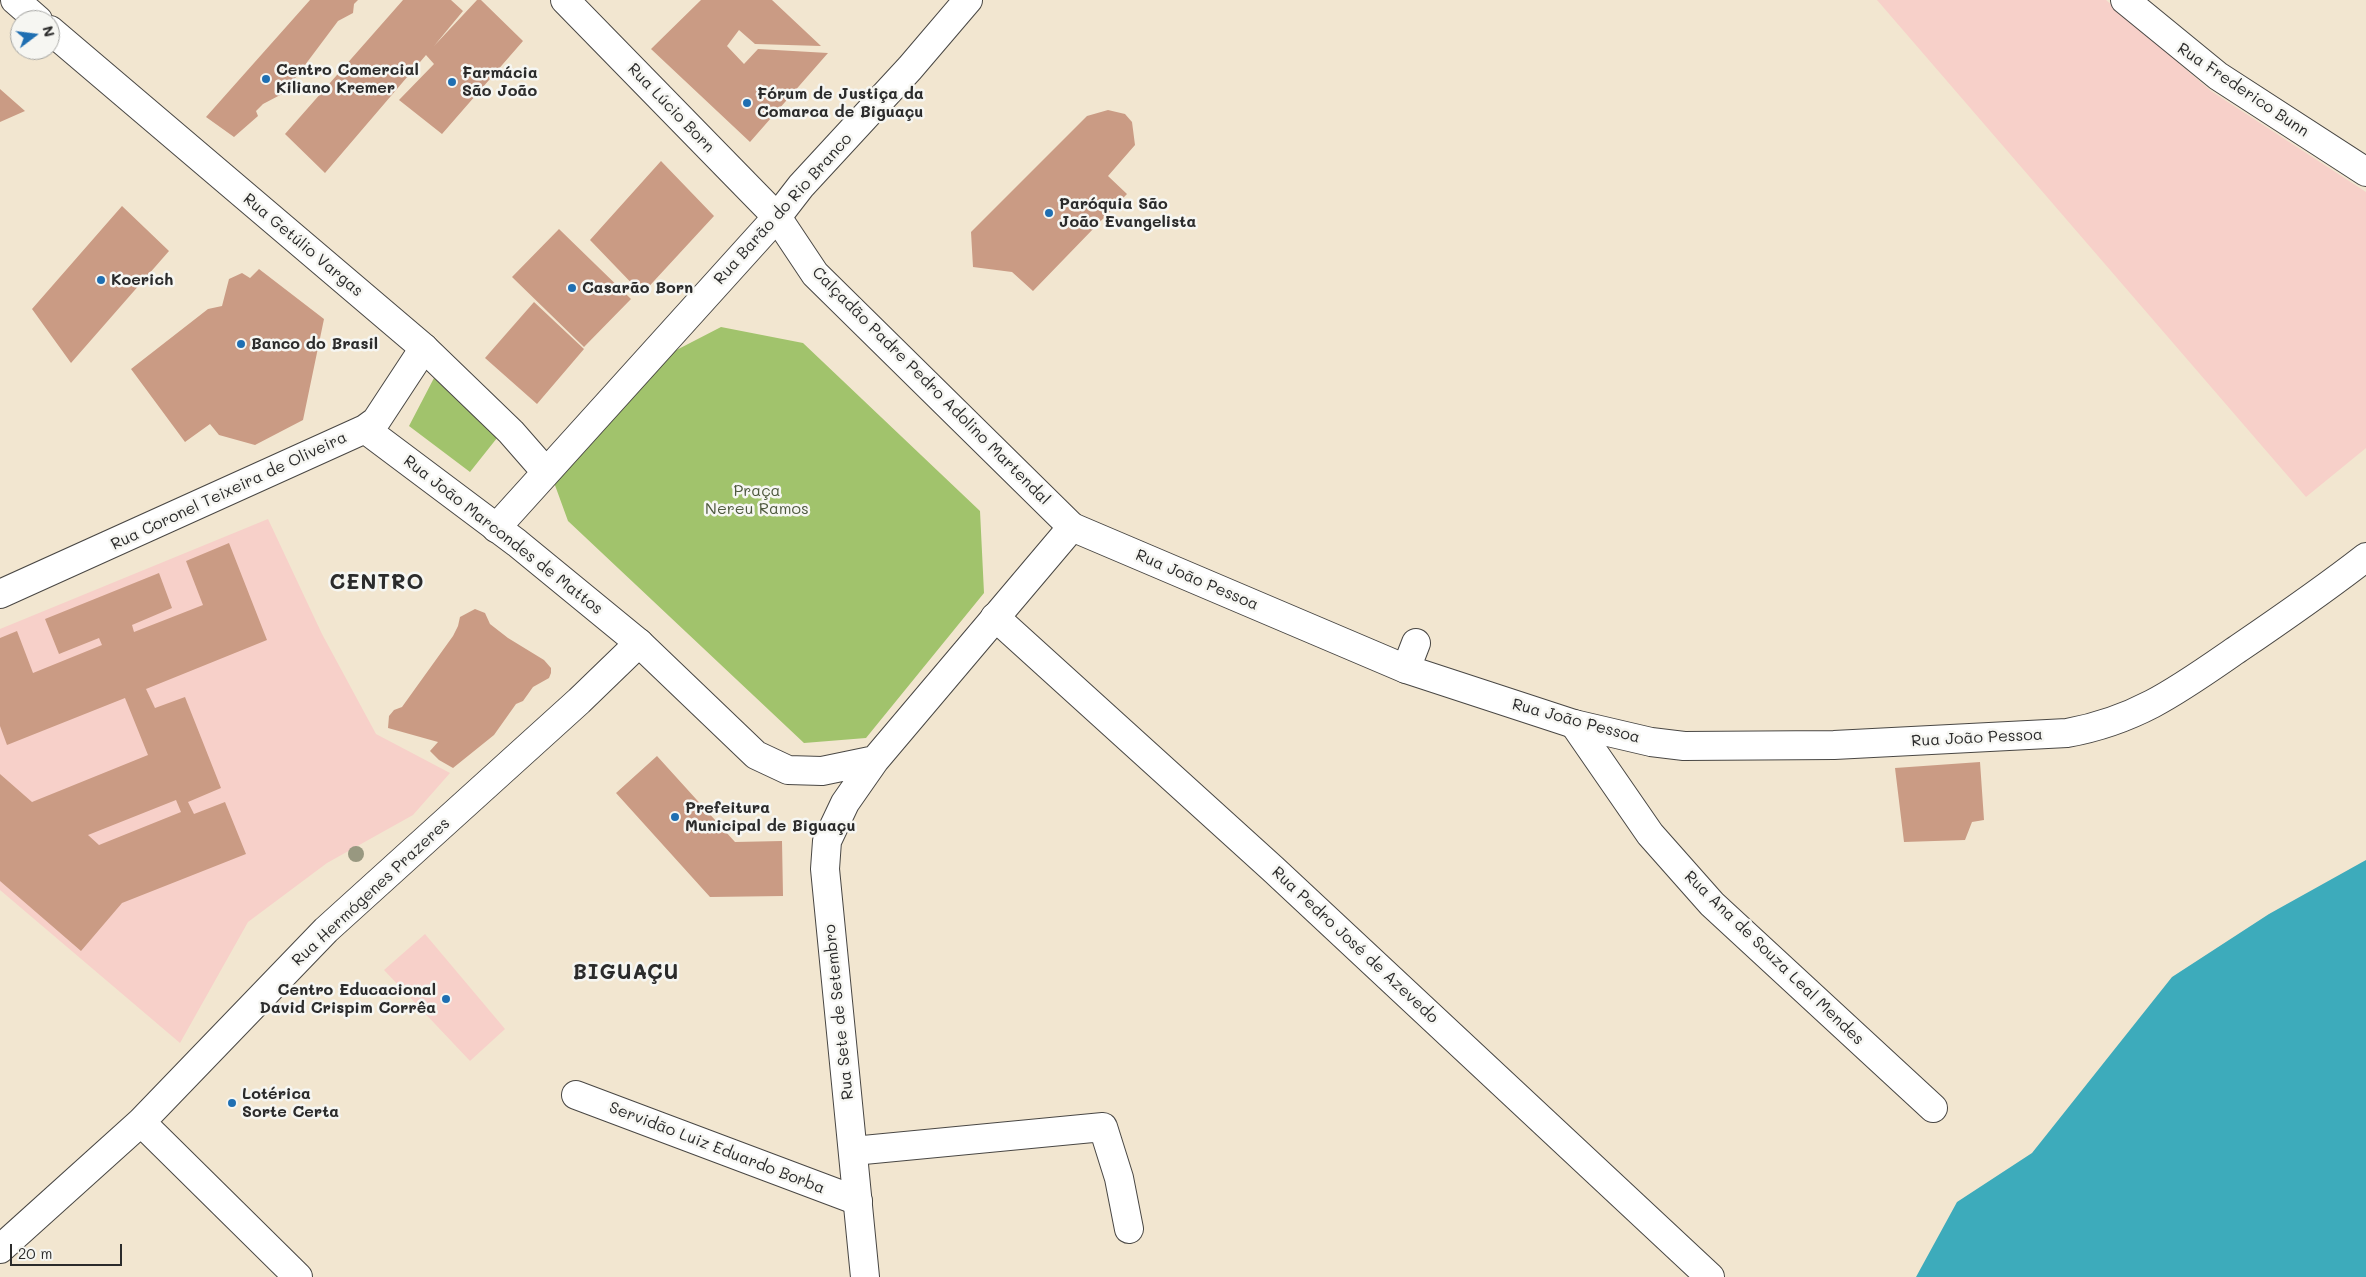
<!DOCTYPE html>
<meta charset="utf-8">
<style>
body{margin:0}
#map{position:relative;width:2366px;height:1277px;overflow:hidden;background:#f2e6d0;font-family:Mali,sans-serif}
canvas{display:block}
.north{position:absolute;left:10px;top:10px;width:50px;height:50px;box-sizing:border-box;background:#f6f6f2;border:1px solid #a5a5a2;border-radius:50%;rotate:75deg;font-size:14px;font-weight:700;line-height:20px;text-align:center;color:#2b2b2b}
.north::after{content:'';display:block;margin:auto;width:18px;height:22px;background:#1f6fb2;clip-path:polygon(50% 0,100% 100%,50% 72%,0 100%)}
.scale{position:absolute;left:10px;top:1244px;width:112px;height:22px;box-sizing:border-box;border:2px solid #2b2b2b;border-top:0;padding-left:6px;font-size:15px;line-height:18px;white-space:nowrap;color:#2b2b2b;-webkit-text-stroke:4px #f6f6f2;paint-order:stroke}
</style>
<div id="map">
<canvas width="2366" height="1277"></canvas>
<div class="north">N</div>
<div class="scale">20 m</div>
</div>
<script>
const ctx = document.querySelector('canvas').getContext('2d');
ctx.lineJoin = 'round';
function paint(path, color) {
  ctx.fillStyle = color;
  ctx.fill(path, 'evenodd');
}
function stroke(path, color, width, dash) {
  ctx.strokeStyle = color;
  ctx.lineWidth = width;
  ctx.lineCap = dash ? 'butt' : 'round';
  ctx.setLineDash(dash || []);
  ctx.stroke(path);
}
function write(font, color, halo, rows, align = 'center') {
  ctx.font = font + ' Mali,sans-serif';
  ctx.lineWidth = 5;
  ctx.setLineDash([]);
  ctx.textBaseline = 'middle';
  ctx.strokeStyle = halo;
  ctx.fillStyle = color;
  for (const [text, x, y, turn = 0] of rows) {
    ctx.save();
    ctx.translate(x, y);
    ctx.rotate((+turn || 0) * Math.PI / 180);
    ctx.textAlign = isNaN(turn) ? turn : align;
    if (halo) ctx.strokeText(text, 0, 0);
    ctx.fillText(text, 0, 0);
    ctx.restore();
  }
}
const built = new Path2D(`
 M1877,0h229l105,91 155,101v256l-60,49z
 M268,519l54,115 54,100 74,39 -37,42 -86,48 -79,59 -68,121 -180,-153v-261z
 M425,934l80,95 -35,32 -86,-91z`);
const green = new Path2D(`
 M721,327l82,16 177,168 4,82 -118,145 -62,5 -236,-222 -16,-44 109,-119z
 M434,378l63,60 -27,34 -61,-46z`);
const water = new Path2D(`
 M2366,860v417h-450l41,-75 75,-49 140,-176 97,-63z`);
const building = new Path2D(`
 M310,0h48l-4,4 -1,9 -15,8 -54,72 -21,11 -7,7 2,5 -24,21 -28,-20z
 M403,0h48l12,11 -29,35 43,-46h4l42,41 -81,93 -43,-34 35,-36 -8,-9 -101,118 -40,-39z
 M701,0h71l49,46 -66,-2 -16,-14 -12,16 17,18 14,-15 70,4 -78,89 -99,-93z
 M0,89l25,22 -25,11z
 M1108,110l17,4 7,8 3,23 -27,31 19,18 -94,97 -21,-19 -39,-5 -2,-35 116,-116z
 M661,161l53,55 -72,78 -52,-54z
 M122,206l47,45 -98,112 -39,-54z
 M559,229l72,70 -47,48 -72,-70z
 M259,269l65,50 -21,101 -48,25 -36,-10 -9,-11 -25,18 -54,-73 77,-60 14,-3 7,-27 13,-6 8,5z
 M534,302l50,47 -47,55 -52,-46z
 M229,543l38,97 -121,49 9,19 30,-11 36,91 -33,14 6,12 31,-12 21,52 -124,49 -41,48 -81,-70v-107l32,28 116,-47 -23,-57 -118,47 -7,-19v-88l17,-7 16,42 69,-28 -3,-7 -40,16 -14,-35 114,-46 13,35 -40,17 2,7 69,-27 -17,-44zM176,800l5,12 -82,33 -11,-10z
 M475,609l10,4 5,11 18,14 36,22 7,8v5l-2,5 -16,9 -10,14 -7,3 -22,31 -41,33 -14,-8 -9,-9 8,-9 -50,-14 1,-12 5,-6 8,-3 51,-71 5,-10 2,-9z
 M657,756l78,86 47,-1 1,55 -73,1 -94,-104z
 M1980,762l4,58 -12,2 -7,18 -61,2 -9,-74z`);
const minor = new Path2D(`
 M565,0l212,217 38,57 257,253
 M2125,0l93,76 148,96
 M0,594l365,-165 11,-8 48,-73
 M995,617l278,252 437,408
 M1406,669l10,-26
 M1574,724l76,110 62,70 221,204
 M576,1095l282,106
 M141,1122l157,155
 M853,1151l250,-24 16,51 10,51
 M0,1249l141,-127 185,-192 253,-229 60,-58 -122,-100 -152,-114`);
const major = new Path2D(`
 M15,0l23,20
 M50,30l374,318 87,84 35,40
 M496,528l281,-311 24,-31 109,-118 58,-68
 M639,643l117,112 32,15 34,1 53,-11
 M865,1277l-40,-408 2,-28 18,-38 30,-43 197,-233 334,142 168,55 77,18 33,4 150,-1 233,-12c72,-13 114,-45 172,-85 44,-30 86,-59 127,-91`);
const trees = [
 [356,854]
];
const markers = [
 [266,79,5,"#1f6fb2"],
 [452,82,5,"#1f6fb2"],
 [747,103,5,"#1f6fb2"],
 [1049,213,5,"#1f6fb2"],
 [101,280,5,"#1f6fb2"],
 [572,288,5,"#1f6fb2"],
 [241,344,5,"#1f6fb2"],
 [675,817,5,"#1f6fb2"],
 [446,999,5,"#1f6fb2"],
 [232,1103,5,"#1f6fb2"]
];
const poiNames = [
 ["Centro Comercial",276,70],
 ["Kiliano Kremer",276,88],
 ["Farmácia",462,73],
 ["São João",462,91],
 ["Fórum de Justiça da",757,94],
 ["Comarca de Biguaçu",757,112],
 ["Paróquia São",1059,204],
 ["João Evangelista",1059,222],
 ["Koerich",111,280],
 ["Casarão Born",582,288],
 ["Banco do Brasil",251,344],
 ["Prefeitura",685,808],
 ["Municipal de Biguaçu",685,826],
 ["Centro Educacional",436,990,"right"],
 ["David Crispim Corrêa",436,1008,"right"],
 ["Lotérica",242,1094],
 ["Sorte Certa",242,1112]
];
const streetNames = [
 ["Rua Frederico Bunn",2243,90,34],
 ["Rua Lúcio Born",671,108,46],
 ["Rua Barão do Rio Branco",783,209,-48],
 ["Rua Getúlio Vargas",303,245,40],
 ["Calçadão Padre Pedro Adolino Martendal",931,386,45],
 ["Rua Coronel Teixeira de Oliveira",229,491,-25],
 ["Rua João Marcondes de Mattos",503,535,38],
 ["Rua João Pessoa",1197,580,23],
 ["Rua João Pessoa",1576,721,15],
 ["Rua João Pessoa",1977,738,-3],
 ["Rua Hermógenes Prazeres",371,892,-43],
 ["Rua Pedro José de Azevedo",1355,945,43],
 ["Rua Ana de Souza Leal Mendes",1774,958,44],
 ["Rua Sete de Setembro",839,1012,-96],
 ["Servidão Luiz Eduardo Borba",717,1148,21]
];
const parkNames = [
 ["Praça",757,491],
 ["Nereu Ramos",757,509]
];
const districtNames = [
 ["CENTRO",377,583],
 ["BIGUAÇU",626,973]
];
paint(built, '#f7d0c9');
paint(green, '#a1c36c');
paint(water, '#3dabbb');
paint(building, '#ca9b84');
stroke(minor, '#494744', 30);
stroke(major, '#494744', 30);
stroke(minor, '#fff', 28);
stroke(major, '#fff', 28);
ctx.fillStyle = '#989880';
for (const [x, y] of trees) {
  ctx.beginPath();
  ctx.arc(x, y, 8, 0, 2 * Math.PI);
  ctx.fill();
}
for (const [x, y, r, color] of markers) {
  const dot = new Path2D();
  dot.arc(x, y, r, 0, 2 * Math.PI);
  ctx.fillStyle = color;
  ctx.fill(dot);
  stroke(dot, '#f6f6f2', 2);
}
write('bold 16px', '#2b2b2b', '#f6f6f2', poiNames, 'left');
write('16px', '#2b2b2b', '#f6f6f2', streetNames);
write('16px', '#4e593e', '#f6f6f2', parkNames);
ctx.letterSpacing = '1px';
write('bold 21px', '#2b2b2b', '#f6f6f2', districtNames);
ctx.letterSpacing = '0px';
</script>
